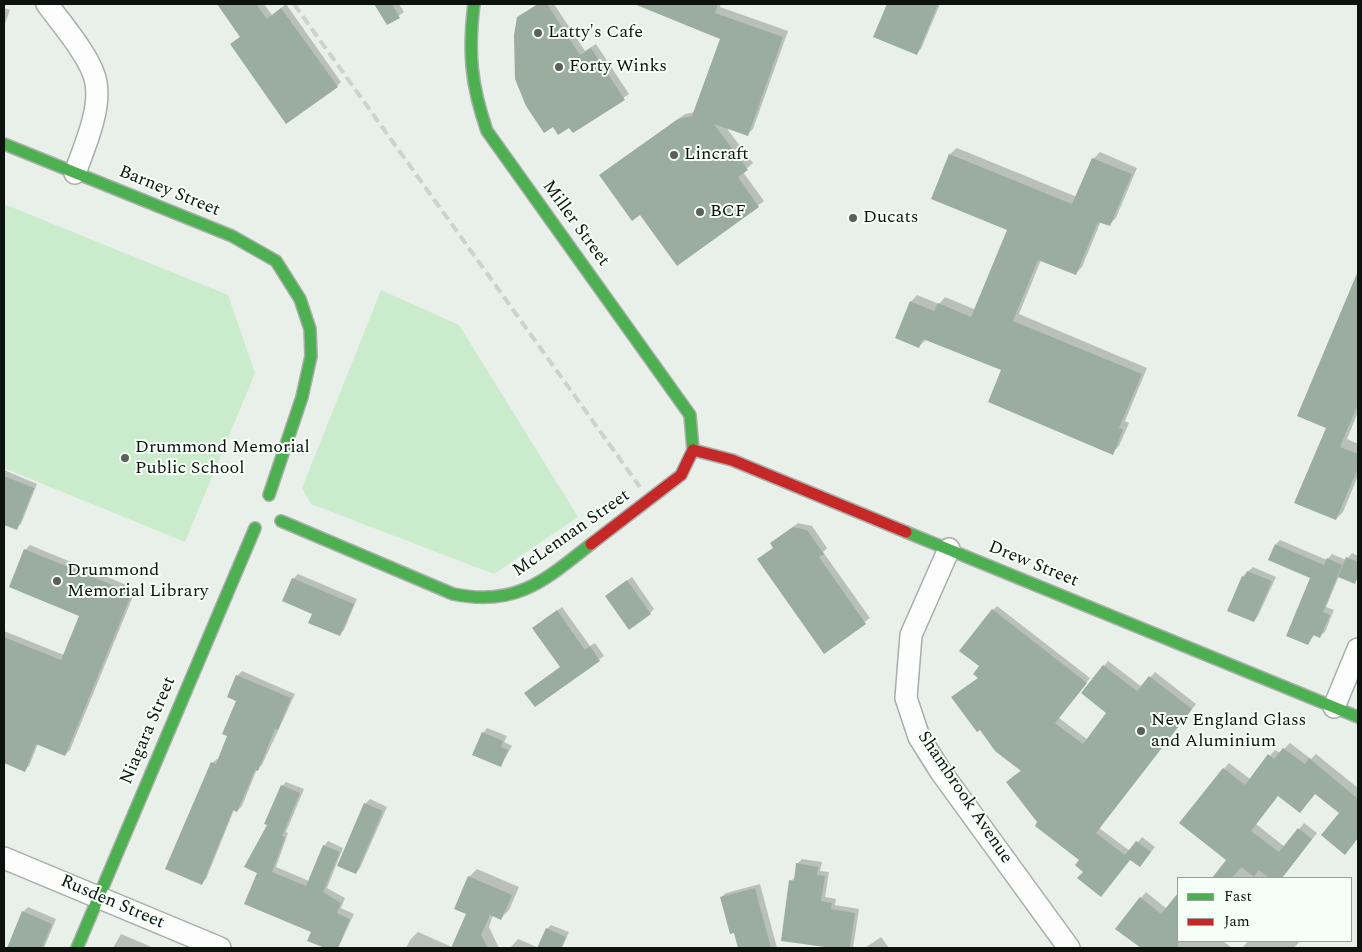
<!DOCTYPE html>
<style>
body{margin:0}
#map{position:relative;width:1362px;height:952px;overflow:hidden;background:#e8f0e9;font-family:Spectral,serif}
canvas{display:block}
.frame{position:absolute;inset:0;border:5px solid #0d120e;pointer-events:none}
.legend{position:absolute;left:1177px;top:877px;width:175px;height:65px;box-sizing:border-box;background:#f6fff7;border:1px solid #99a09a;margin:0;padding:6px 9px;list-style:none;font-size:15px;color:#0d120e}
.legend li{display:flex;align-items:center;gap:10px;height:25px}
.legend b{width:25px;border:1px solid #99a09a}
</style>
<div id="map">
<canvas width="1362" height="952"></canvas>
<div class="frame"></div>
<ul class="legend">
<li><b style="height:6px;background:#4caf50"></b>Fast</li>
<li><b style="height:6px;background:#c62828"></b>Jam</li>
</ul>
</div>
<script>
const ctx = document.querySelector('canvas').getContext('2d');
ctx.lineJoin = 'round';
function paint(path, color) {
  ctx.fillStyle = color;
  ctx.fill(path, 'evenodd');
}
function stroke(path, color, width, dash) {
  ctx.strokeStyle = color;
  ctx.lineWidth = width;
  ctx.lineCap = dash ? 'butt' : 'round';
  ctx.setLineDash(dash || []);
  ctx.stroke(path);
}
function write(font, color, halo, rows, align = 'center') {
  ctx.font = font + ' Spectral,serif';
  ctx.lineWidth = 4;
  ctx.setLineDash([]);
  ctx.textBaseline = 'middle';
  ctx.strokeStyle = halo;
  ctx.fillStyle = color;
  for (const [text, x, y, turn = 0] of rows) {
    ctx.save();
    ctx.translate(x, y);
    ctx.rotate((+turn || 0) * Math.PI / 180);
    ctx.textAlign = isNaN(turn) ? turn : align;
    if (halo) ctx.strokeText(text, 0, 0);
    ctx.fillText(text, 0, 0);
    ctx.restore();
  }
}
const green = new Path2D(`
 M4,204l224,91 27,78 -70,169 -181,-74z
 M381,290l78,35 119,192 -84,57 -183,-70 -9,-16z`);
const shadow = new Path2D(`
 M4,4h2l-2,4 6,2 -6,16z
 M219,4h45l8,11 14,-11 55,78 -4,4 -106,-42 10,-8z
 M375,4h24l5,8 -17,12z
 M538,4h16l31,47 11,-7 33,50 -56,38 -54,-114z
 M636,4h85l-1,3 68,24 -35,98 -5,5 -23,-8 28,37 -10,9 21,29 -87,63 -37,-51 -40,-38 85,-61 10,-2 26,-74z
 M888,4h52l-19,45 -4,4 -42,-16z
 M957,148l120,49 16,-38 7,-7 37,16 -21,50 -7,7 -8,-4 -19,46 -7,7 -34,-14 -22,54 128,54 -22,53 4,2 -10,23 -7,7 -109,-83 -77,-30 -7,6 -8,-44 6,-7 22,9 6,-7 31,13 33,-81 -77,-31 18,-44z
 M1358,279v133l-11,27 11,5v32l-15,36 -7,7 -9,-92 27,-143z
 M4,470l33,14 -16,40 -5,4 -12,-5z
 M798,523l14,3 15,22 -4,4 47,66 -46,34 -53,-109z
 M1280,540l47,20 5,-6 14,6 6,-7 6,3v23l-4,3 -15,-6 -13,31 8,3 -9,22 -5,4 -5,-2 -7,10 4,-67 -36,-33z
 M30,545l106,44 -66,161 -5,5 -27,-11 -9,22 -5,4 -20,-8v-131l60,24 17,-40 -56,-65z
 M1253,567l23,10 -18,39 -4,5 -11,-45z
 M298,574l59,25 -13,31 -5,5 -26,-22 -20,-34z
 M632,577l22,32 -4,4 -44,-17z
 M997,606l93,72 -31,40 29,22 20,-27 -25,-20 25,-32 34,26 13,-15 41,32 -97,124 31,23 12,-14 13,10 -11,14 -13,-3 -47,14 -3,-12 -42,-38 -27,-45 10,-7 -43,-93 14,-67z
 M562,607l28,39 5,-3 9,13 -69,50 -9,-13 35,-26 -28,-39z
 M242,671l53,23 -33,71 -5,4 -15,37 -5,5 -3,-1 -28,69 -4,4 10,-120 5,-4h2l10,-23 9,-36 -1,-24z
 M487,728l20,8 -3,6 8,4 -11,19 -18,-32z
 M1290,743l21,16 5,-5 42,34v50l-13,15 -5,-41 -25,-19 -37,2 -22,29 29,23 19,-24 13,10 -35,45h-63l-4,-3 13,-15 -4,-91 5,-6 21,16 25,-29 5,3z
 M286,782l18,7 -18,43 2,1 -12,34 33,14 15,-35 4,-5 15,7 -16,40 18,10 -4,10 13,6 -16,34h-9l-20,-8 4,-9 -54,-59 9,-48 14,-38z
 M370,799l17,8 -27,61 -4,5 9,-69z
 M802,859l20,3 -2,9 9,1 -4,25 11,2 -1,6 24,4 -6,39h-20l-42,-67 5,-5 1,-12z
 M477,869l42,18 -10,23 -8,8 -8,-3 -4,12 10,21h-93l4,-8 8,-8 34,15 15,-33 2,-37z
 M760,884l17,64h-37l-19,-51 5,-4z
 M1146,892l21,17 11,-14v46h45l9,7h-88l-27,-20z
 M28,907l28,12 -12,29h-31l10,-36z
 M551,925l18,7 -7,16h-52l8,-9 21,9 8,-19z
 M121,934l33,14h-41z
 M881,937l8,11h-24z
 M1248,941h52l-6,7h-52z`);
const building = new Path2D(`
 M217,4h39l11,15 14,-11 57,79 -52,37 -56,-80 10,-7z
 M374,4h18l8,14 -13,7z
 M538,4h9l33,51 11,-7 34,52 -52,33 -4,-5 -11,7 -5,-8 -9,6 -18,-27 -11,-27 -1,-44 3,-18z
 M634,4h84l-3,9 68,24 -35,99 -34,-12 34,46 -10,7 21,30 -82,59 -37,-51 -8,6 -33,-46 79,-56 14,-3 28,-77z
 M887,4h51l-21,51 -44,-18z
 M949,154l123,50 20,-46 40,16 -22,52 -12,-4 -22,53 -38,-15 -25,61 129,53 -23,54 4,2 -10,25 -125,-53 13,-32 -78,-31 -4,9 -24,-10 15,-37 24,10 4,-8 33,14 36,-87 -76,-31z
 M1358,271v133l-18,43 18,7v14l-22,52 -42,-17 32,-75 -29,-12z
 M4,476l30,12 -17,42 -13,-5z
 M793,527l14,3 17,24 -5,3 47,67 -42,30 -67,-95 16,-11 -3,-5z
 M1275,544l49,21 3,-7 15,7 -19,47 7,3 -10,23 -7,-3 -5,10 -22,-9 24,-58 -42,-18z
 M24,549l108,44 -67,163 -29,-12 -11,28 -21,-9v-126l57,23 18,-44 -70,-29z
 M1346,557l12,5v13l-3,9 -17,-7z
 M1247,571l25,10 -18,41 -27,-11 15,-35 3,1z
 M292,578l62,26 -14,32 -32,-13 4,-9 -30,-13z
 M627,580l24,34 -22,16 -24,-34z
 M992,609l95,74 -32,40 28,21 23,-31 -25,-20 22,-28 34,26 12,-15 43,33 -96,124 29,22 11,-14 15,11 -11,15 -10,-7 -29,37 -24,-19 6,-6 -8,-7 4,-5 -44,-34 2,-4 -31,-40 15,-11 -26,-20 -15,-21 -3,2 -26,-35 27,-19 -5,-4 6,-8 -20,-15z
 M557,610l28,40 5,-4 10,15 -65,46 -11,-14 36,-26 -28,-39z
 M236,675l55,23 -13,32 -3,-1 -17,42 -3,-1 -18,42 -4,-2 -31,75 -37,-16 46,-107 5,2 11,-28 -5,-2 14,-33 -9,-4z
 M482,732l21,9 -2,6 7,3 -7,17 -29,-12z
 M1283,748l22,16 4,-6 49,41v39l-13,17 -24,-20 18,-22 -24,-19 -15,19 -22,-17 -27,35 28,21 19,-24 14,11 -30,39h-13l-10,-8 -5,7 -13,-10 -9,11h-20l14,-18 -47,-37 44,-55 22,17 23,-31 6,5z
 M281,785l19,8 -18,43 3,1 -13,35 34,14 17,-41 17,7 -17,40 18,11 -4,10 13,6 -12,29h-13l-18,-7 4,-9 -67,-28 13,-31 -13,-6 23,-42 -3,-1z
 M364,803l19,8 -27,63 -19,-8z
 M796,863l22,4 -1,8 8,1 -4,25 11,2 -1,6 24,4 -5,35h-18l-51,-7 8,-61 5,1z
 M468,876l44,19 -11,25 -11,-5 -9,20 7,13h-37l15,-34 -12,-5z
 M755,888l16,60h-33l-4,-15 -4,1 -10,-37z
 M1178,893v55h-37l-26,-19 25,-32 21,17z
 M22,911l30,13 -10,24h-35z
 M546,928l20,9 -5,11h-24z`);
const street = new Path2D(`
 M47,4c14,19 46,56 49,79 5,27 -12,65 -21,90
 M949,549l-38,86 -5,63 13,39 22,35 128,176
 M1334,707l24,-58
 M4,858l216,90`);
const fast = new Path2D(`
 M474,4c-6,48 -3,81 13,127l203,284 3,35
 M4,144l228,92 44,25 24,38 10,30 1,27 -9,41 -33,98
 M281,521l172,73c63,13 91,-13 138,-50
 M906,532l452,185
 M77,948l178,-420`);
const jam = new Path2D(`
 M693,450l39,10 174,72
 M591,544l90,-69 12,-25`);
const rail = new Path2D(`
 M294,4l346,483`);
const markers = [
 [538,33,5,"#5a605b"],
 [559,67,5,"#5a605b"],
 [674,155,5,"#5a605b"],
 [700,212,5,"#5a605b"],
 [853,218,5,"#5a605b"],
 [125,458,5,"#5a605b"],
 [57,581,5,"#5a605b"],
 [1141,731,5,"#5a605b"]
];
const poiNames = [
 ["Latty's Cafe",548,33],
 ["Forty Winks",569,67],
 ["Lincraft",684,155],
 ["BCF",710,212],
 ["Ducats",863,218],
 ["Drummond Memorial",135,448],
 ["Public School",135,469],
 ["Drummond",67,571],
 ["Memorial Library",67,592],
 ["New England Glass",1151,721],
 ["and Aluminium",1151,742]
];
const streetNames = [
 ["Barney Street",169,192,22],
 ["Miller Street",575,224,54],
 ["McLennan Street",572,534,-35],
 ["Drew Street",1033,565,22],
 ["Niagara Street",149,731,-67],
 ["Shambrook Avenue",964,798,56],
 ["Rusden Street",112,903,23]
];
paint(green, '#caeccd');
paint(shadow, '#0003');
paint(building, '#9bad9e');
stroke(street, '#a8aea9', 24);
stroke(fast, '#a8aea9', 14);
stroke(jam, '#a8aea9', 14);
stroke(street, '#fcfdfc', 21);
stroke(fast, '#4caf50', 11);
stroke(jam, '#c62828', 11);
stroke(rail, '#ced1cf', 4, [10, 5]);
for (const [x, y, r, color] of markers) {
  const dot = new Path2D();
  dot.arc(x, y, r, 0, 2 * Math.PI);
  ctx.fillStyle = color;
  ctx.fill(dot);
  stroke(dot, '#f6fff7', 2);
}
write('18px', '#0d120e', '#f6fff7', poiNames, 'left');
write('18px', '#0d120e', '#f6fff7', streetNames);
</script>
